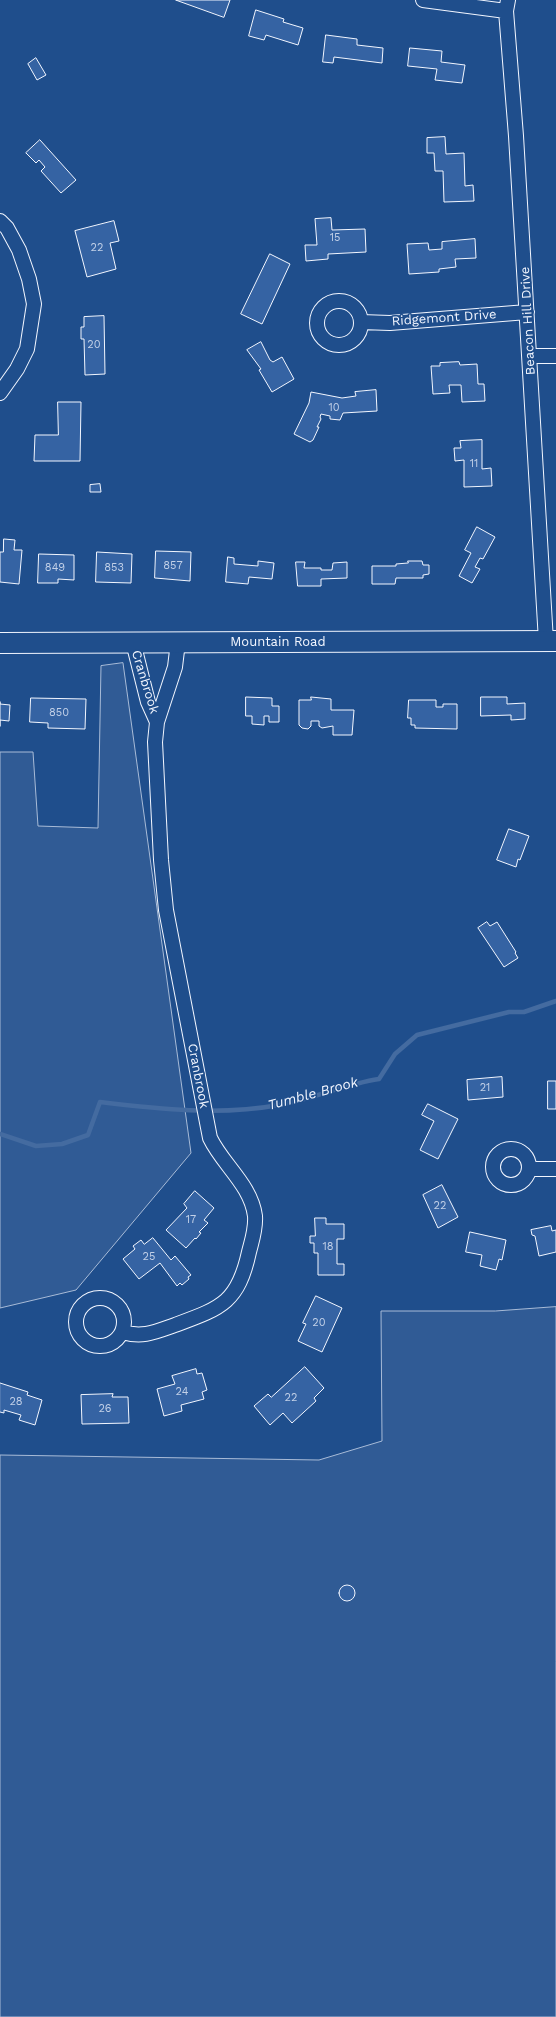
<!DOCTYPE html>
<style>
body{margin:0}
canvas{display:block;background:#1f4e8c}
</style>
<canvas width="556" height="2017"></canvas>
<script>
const ctx = document.querySelector('canvas').getContext('2d');
ctx.lineJoin = 'round';
function paint(path, color) {
  ctx.fillStyle = color;
  ctx.fill(path, 'evenodd');
}
function stroke(path, color, width, dash) {
  ctx.strokeStyle = color;
  ctx.lineWidth = width;
  ctx.lineCap = dash ? 'butt' : 'round';
  ctx.setLineDash(dash || []);
  ctx.stroke(path);
}
function write(font, color, halo, rows, align = 'center') {
  ctx.font = font + ' "Work Sans",sans-serif';
  ctx.lineWidth = 3;
  ctx.setLineDash([]);
  ctx.textBaseline = 'middle';
  ctx.strokeStyle = halo;
  ctx.fillStyle = color;
  for (const [text, x, y, turn = 0] of rows) {
    ctx.save();
    ctx.translate(x, y);
    ctx.rotate((+turn || 0) * Math.PI / 180);
    ctx.textAlign = isNaN(turn) ? turn : align;
    if (halo) ctx.strokeText(text, 0, 0);
    ctx.fillText(text, 0, 0);
    ctx.restore();
  }
}
const green = new Path2D(`
 M123,663l68,490 -115,137 -76,18v-556h33l5,74 60,2 3,-162z
 M556,1307v710h-556v-562l319,5 63,-19 -1,-130h114z`);
const stream = new Path2D(`
 M0,1134l36,12 26,-2 26,-9 12,-33c59,7 119,14 179,3 34,-6 66,-21 100,-26l16,-25 22,-19 92,-23h15l32,-11`);
const building = new Path2D(`
 M176,0h54l-6,17z
 M256,10l28,9 -1,3 20,6 -5,17 -32,-10 -2,5 -15,-4z
 M326,35l31,4v6l26,3 -1,15 -48,-6 -1,6 -10,-1z
 M410,48l32,3 -1,11 24,3 -3,18 -27,-3 2,-11 -29,-3z
 M36,58l10,17 -9,5 -9,-16z
 M445,137l1,17 18,-1 1,33 8,-1 1,16 -30,1 -1,-31h-8l-1,-18h-7v-15z
 M40,140l36,40 -15,13 -20,-22 4,-4 -6,-7 -3,3 -10,-10z
 M331,218l1,12 33,-1 1,23 -38,2v5l-22,2 -1,-16h12l-2,-26z
 M114,221l5,20 -9,2 6,26 -29,8 -12,-46z
 M475,239l1,19 -21,1 1,8 -17,2v3l-30,2 -2,-30 21,-1 1,7 13,-1v-7z
 M270,254l20,10 -28,60 -21,-10z
 M104,316l1,58 -20,1 -1,-36h-3v-12h3v-10z
 M261,342l9,18 3,2 9,-5 12,22 -22,13 -13,-22 2,-1 -14,-19z
 M459,362l1,3 17,-1 1,20h6l1,17 -23,1 -1,-17h-12l1,8 -17,1 -2,-28h9v-3z
 M376,390l1,21 -34,2 -3,7 -10,-1v-3l-9,-2 -1,3 1,2 -4,8h2l-6,13 -3,2 -16,-8 15,-31 2,-11 31,6 14,-2 -1,-4z
 M58,402h23l-1,59h-46l1,-26h23z
 M482,440v29l9,-1 1,18 -28,1v-27l-9,1 -1,-13h7l-1,-7z
 M100,484l1,8h-11v-7z
 M477,527l18,10 -12,22 -3,-1 -5,9 5,2 -8,14 -13,-7 12,-23 -6,-3z
 M4,539l11,1 -1,10h8l-3,34 -19,-2v-30h3z
 M156,551l35,1 -1,29 -35,-3z
 M97,552l35,2 -1,29 -35,-1z
 M39,554l35,1v25l-16,-1v4h-20z
 M228,557l6,1v6l24,2v-5l16,2 -2,16 -23,-2 -1,7 -22,-2z
 M408,561h14l1,4h6v9l-6,1v3h-27l-1,6h-23v-18h24v-2l12,-1z
 M296,562h9l-1,6h17v2h11l1,-7 14,-1v16l-26,1v7h-23z
 M246,697l26,1v8h7v16h-10v-6h-5v9l-12,-1v-8h-6z
 M311,697l20,2v11h23l-2,25h-19v-9l-11,2 -3,-2v-5h-8v5l-3,3 -6,-1 -3,-3v-25h12z
 M481,697h26v7l18,-1v16l-14,1v-5l-30,1z
 M31,698l55,1 -1,30 -37,-1v-5l-18,-1z
 M409,700h27v7h7v-3h14v25l-42,-1v-3h-4v-7h-3z
 M0,702v2l10,1 -1,16 -9,-1v6z
 M509,829l20,7 -9,24 -2,-1 -2,8 -19,-7z
 M487,922l3,4 7,-4 19,30 -1,1 3,5 -14,9 -26,-39z
 M502,1077l1,20 -35,3 -1,-20z
 M548,1081h8v28h-8z
 M428,1104l30,15 -20,40 -18,-9 14,-29 -12,-6z
 M442,1185l16,32 -20,11 -15,-33z
 M195,1191l19,17 -10,12 4,3 -9,9 2,1 -5,6 -1,-1 -9,10 -20,-18 21,-22 -3,-4z
 M315,1218h11v6h18v15h-7v25h7v11h-26v-22h-4v-10h-4v-7h5z
 M551,1226l1,5 4,-1v22l-17,4 -4,-20 -3,-1 -1,-5z
 M470,1232l36,8 -4,20 -3,-1 -3,11 -16,-4 2,-11 -16,-3z
 M153,1238l18,22 4,-4 16,19 -3,2 1,2 -7,6 -2,-2 -3,3 -17,-23 -21,16 -16,-20 12,-10 -2,-3 8,-6 3,4z
 M316,1296l26,12 -20,44 -24,-11 8,-17 -3,-1z
 M305,1367l19,21 -10,10 2,3 -24,22 -9,-10 -13,12 -16,-19 14,-12 3,3z
 M196,1369l1,5 5,-1 5,17 -5,2 2,7 -23,6 1,6 -18,5 -7,-27 18,-5 -3,-8z
 M0,1383l28,9 -1,3 15,5 -7,25 -16,-5 2,-5 -17,-5v3l-4,-1z
 M113,1394l-1,3h16l1,26 -47,1 -1,-29z
 M339 1593a8 8 0 1 1 16 0a8 8 0 1 1-16 0Z`);
const street = new Path2D(`
 M423,0l83,11
 M508,0l-2,11 10,125 30,505
 M0,221l7,7 12,22 10,29 5,25 -7,45 -10,20 -17,24
 M317 323a22 22 0 1 1 44 0a22 22 0 1 1-44 0Z
 M361,322l29,1 137,-11
 M530,356h26
 M133,642l15,60 9,20
 M493 1167a18 18 0 1 1 36 0a18 18 0 1 1-36 0Z
 M530,1169h26
 M76 1322a24 24 0 1 1 48 0a24 24 0 1 1-48 0Z
 M122,1332c21,6 33,0 53,-7 46,-17 63,-22 74,-73 3,-12 7,-23 6,-36 -4,-31 -32,-51 -45,-78l-44,-228 -5,-50 -6,-118 2,-20 18,-55 3,-25`);
const secondary = new Path2D(`
 M0,643l556,-2`);
const numberNames = [
 ["15",335,238],
 ["22",97,248],
 ["20",94,345],
 ["10",334,408],
 ["11",474,464],
 ["857",173,566],
 ["849",55,568],
 ["853",114,568],
 ["850",59,713],
 ["21",485,1088],
 ["22",440,1206],
 ["17",191,1220],
 ["18",328,1247],
 ["25",149,1257],
 ["20",319,1323],
 ["24",182,1392],
 ["22",291,1398],
 ["28",16,1402],
 ["26",105,1409]
];
const streetNames = [
 ["Ridgemont Drive",444,318,-4],
 ["Beacon Hill Drive",528,321,-93],
 ["Mountain Road",278,642],
 ["Cranbrook",145,682,73],
 ["Cranbrook",198,1076,79]
];
const waterNames = [
 ["Tumble Brook",313,1094,-15]
];
paint(green, '#305b95');
stroke(green, '#a8bbd7', 1);
stroke(stream, '#446ba0', 4.5);
paint(building, '#3563a3');
stroke(building, '#f2f6ff', 1);
stroke(street, '#f2f6ff', 16);
stroke(secondary, '#f2f6ff', 22);
stroke(street, '#1f4e8c', 14);
stroke(secondary, '#1f4e8c', 20);
write('11px', '#c3d1e8', null, numberNames);
write('13px', '#f2f6ff', '#1f4e8c', streetNames);
write('italic 14px', '#f2f6ff', '#1f4e8c', waterNames);
</script>
